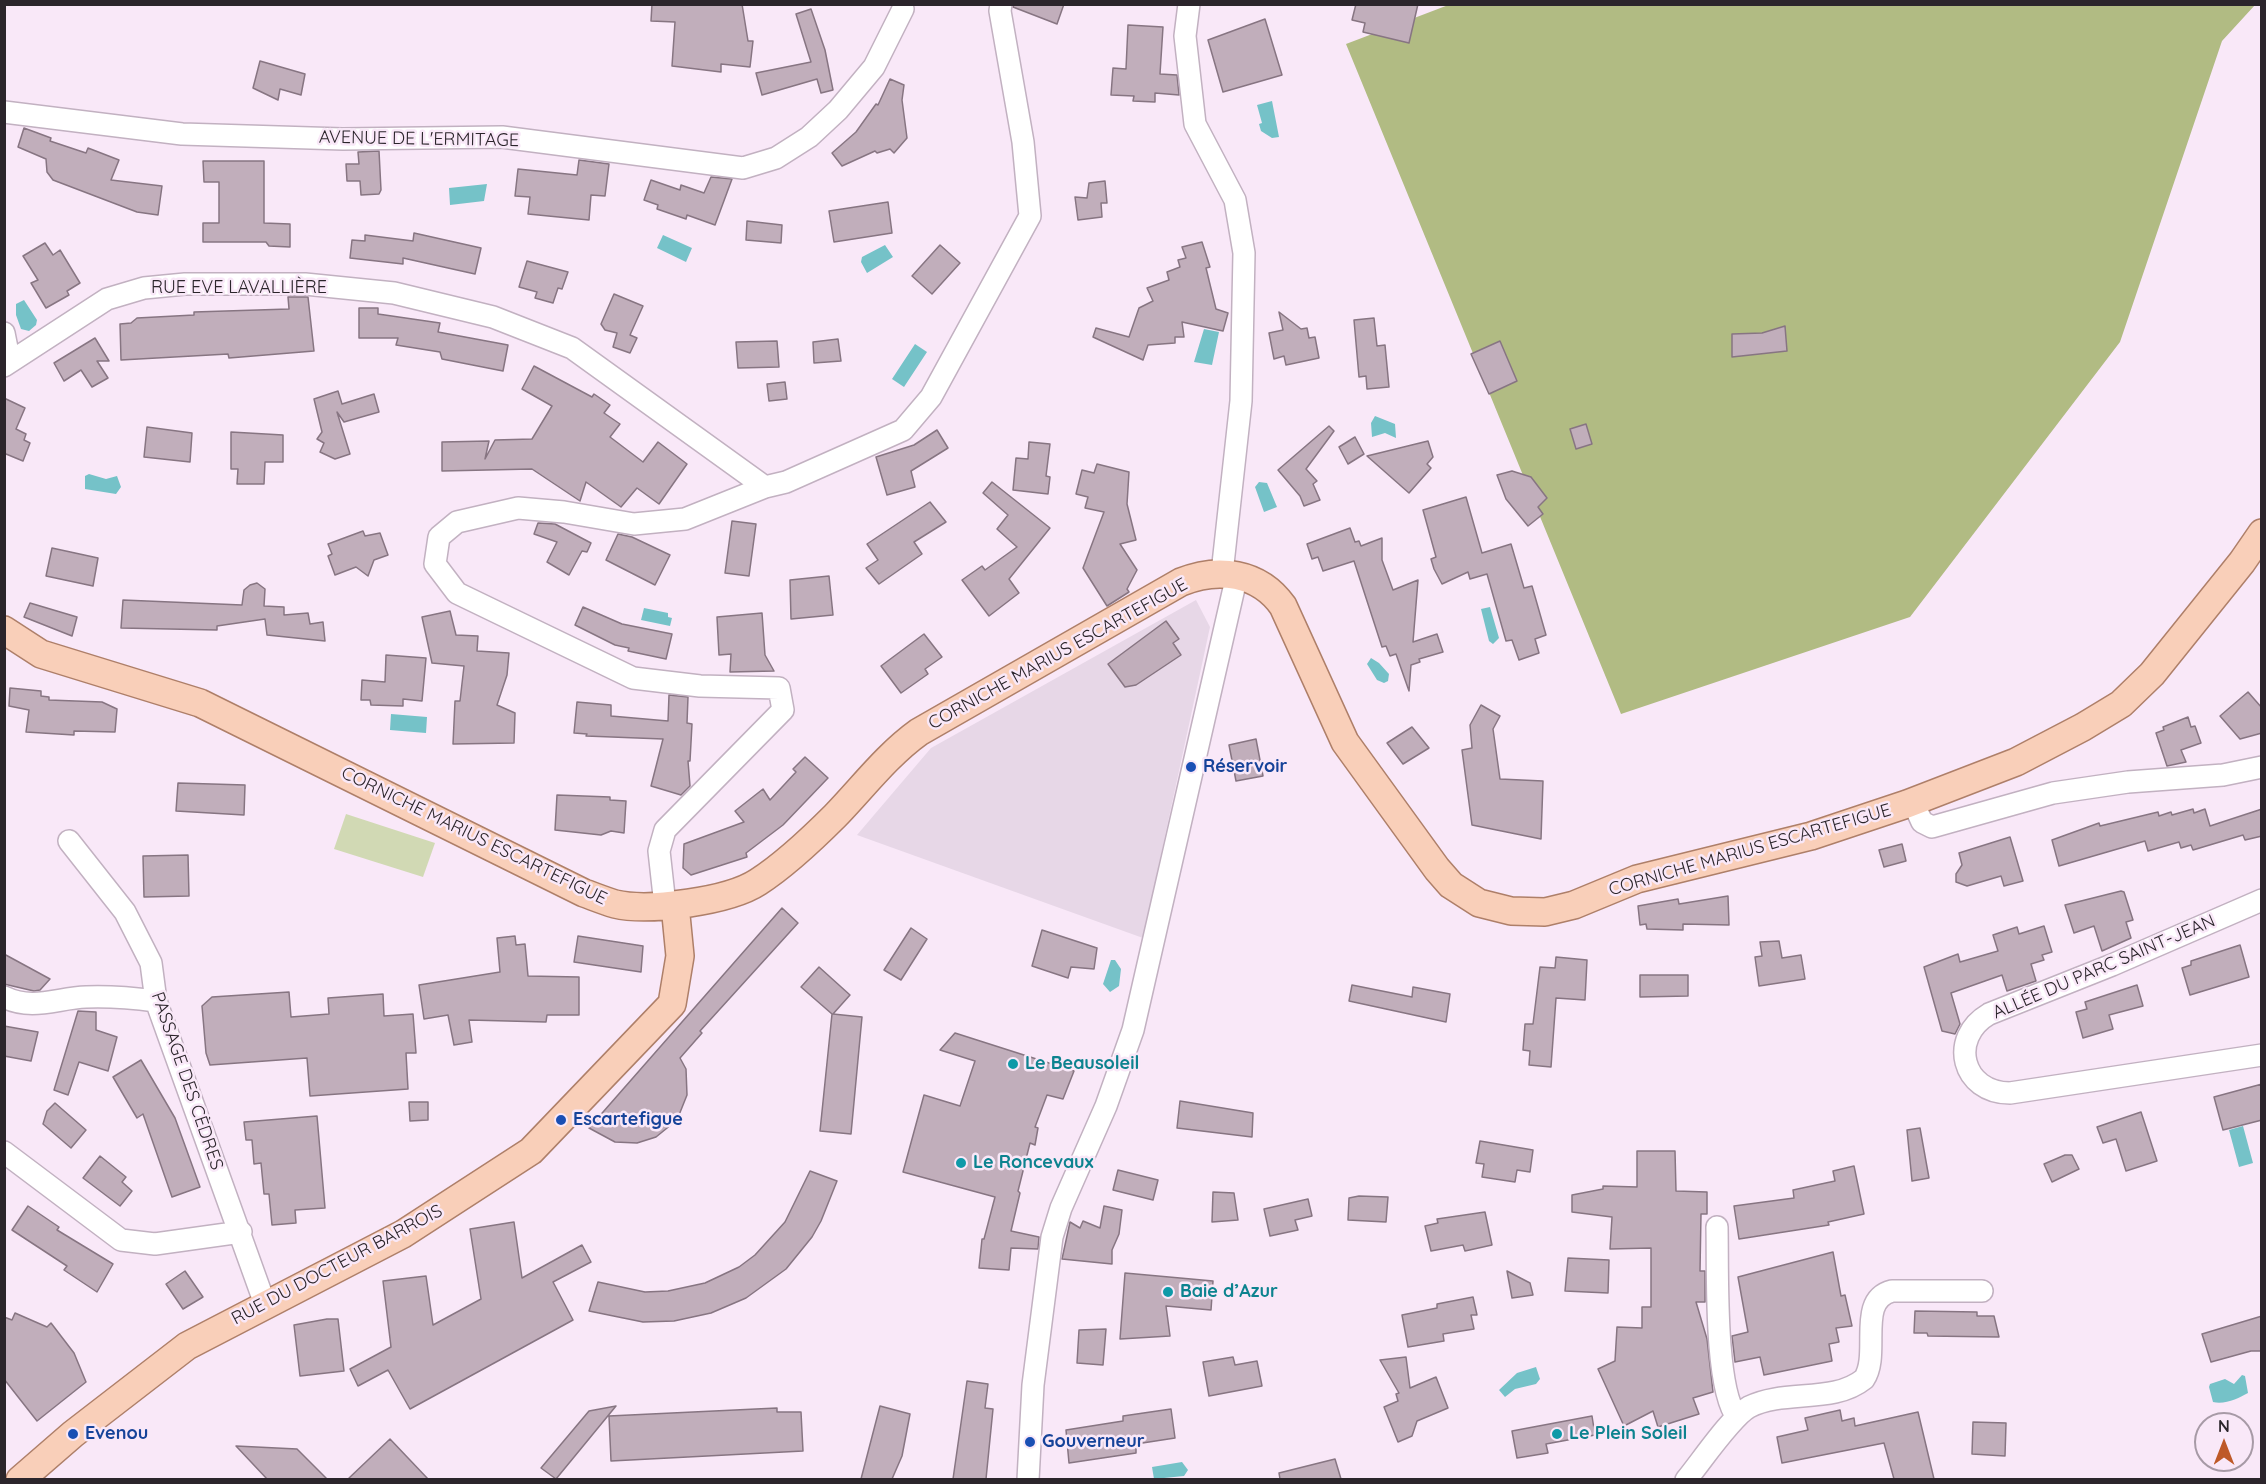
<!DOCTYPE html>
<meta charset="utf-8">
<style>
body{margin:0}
#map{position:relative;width:2266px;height:1484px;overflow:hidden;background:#f9e8f8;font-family:Quicksand,sans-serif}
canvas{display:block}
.frame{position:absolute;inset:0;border:6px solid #2b252b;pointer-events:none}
.north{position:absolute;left:2194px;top:1412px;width:60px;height:60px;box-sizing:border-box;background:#f9e8f8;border:2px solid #a79aa6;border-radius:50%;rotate:0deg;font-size:16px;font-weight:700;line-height:24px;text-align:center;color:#2b252b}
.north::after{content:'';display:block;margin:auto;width:21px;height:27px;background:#be5928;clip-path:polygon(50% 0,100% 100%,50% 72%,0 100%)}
</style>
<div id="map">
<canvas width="2266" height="1484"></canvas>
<div class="frame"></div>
<div class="north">N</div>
</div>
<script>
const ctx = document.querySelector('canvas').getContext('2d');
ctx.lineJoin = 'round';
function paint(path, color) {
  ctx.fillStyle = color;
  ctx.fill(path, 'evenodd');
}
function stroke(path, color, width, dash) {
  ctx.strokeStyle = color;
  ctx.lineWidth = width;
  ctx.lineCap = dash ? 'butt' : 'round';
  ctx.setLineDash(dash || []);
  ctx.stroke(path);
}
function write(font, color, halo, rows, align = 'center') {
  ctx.font = font + ' Quicksand,sans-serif';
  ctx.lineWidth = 5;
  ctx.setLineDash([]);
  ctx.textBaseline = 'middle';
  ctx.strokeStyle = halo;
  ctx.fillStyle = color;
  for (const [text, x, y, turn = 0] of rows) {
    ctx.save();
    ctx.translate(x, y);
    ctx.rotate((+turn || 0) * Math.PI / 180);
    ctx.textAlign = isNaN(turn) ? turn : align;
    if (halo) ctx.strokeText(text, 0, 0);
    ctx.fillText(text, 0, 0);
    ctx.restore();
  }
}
const industrial = new Path2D(`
 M1196,600l14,27 -67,311 -286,-103 74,-87z`);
const green = new Path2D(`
 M346,814l89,29 -12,34 -89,-28z`);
const forest = new Path2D(`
 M1451,4l804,1 -33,36 -102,301 -210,275 -289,97 -275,-670z`);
const water = new Path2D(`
 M1272,101l7,36 -7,1 -11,-7 -2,-7 3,-1 -5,-18z
 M487,184l-3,17 -34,4 -1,-17z
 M663,235l29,13 -6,14 -29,-14z
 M885,245l8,12 -26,16 -6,-11 1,-5z
 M24,300l13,20 -1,5 -7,6 -8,-2 -5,-14v-11z
 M1204,329l15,3 -7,33 -18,-3z
 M915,344l12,8 -23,35 -12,-8z
 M1375,416l20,8 1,14 -11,-5 -13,4 -1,-14z
 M89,474l17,5 11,-3 4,11 -5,7 -31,-5v-13z
 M1259,482l8,1 10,24 -13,5 -9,-25z
 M1490,607l9,31 -6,6 -4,-3 -8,-32z
 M644,608l24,5v4l4,1 -2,8 -29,-6z
 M1371,658l8,5 10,11 -1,7 -4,2 -7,-3 -10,-16z
 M391,714l36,3 -1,16 -36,-3z
 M1111,960h4l6,9 -2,17 -9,6 -7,-8z
 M2243,1126l10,37 -14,4 -10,-37z
 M1536,1367l4,12 -4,5 -21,5 -10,8 -6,-7 18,-17z
 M2242,1375l3,1 3,17c-9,5 -23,12 -35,9l-4,-15 1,-3 15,-5 9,5z
 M1182,1462l6,8 -4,6 -30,3 -2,-12z`);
const building = new Path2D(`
 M652,4h90l6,37h5l-3,26 -29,-3v8l-49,-6 3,-44 -24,-1z
 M1014,4h50l-7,20 -44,-17z
 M1356,4h62l-9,39 -46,-11 2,-9 -13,-3z
 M811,9l14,41 8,40 -12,3 -4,-14 -55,16 -6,-22 55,-11 -15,-48z
 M1265,19l17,56 -59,17 -15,-52z
 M1128,25l35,2 -3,47 17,1 2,20 -24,-2v9l-22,-1 1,-5 -23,-1 2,-27 13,1z
 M260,61l45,13 -4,21 -21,-6 -2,11 -25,-12z
 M890,79l14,6 -2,15 5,38 -13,15 -4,-4 -13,4 -2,-2 -33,15 -10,-13 24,-21 20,-28 2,1z
 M24,128l27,10 -1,3 36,12 2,-5 31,12 -8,20 51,6 -4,29 -21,-3 -84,-32 -6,-8 -1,-13 -28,-12z
 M379,151l2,39 -2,4 -18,1 -1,-14h-13l-1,-17h13l-1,-12z
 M579,160l30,4 -4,32 -14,-1 -2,25 -61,-6 2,-17 -15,-1 3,-27 59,6z
 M203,161h61v62l26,1v23l-21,-1 -3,-4h-63v-19h16v-41h-15z
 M711,177l21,2 -17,46 -28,-10 -1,4 -29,-10 1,-4 -14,-5 7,-20 29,10 1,-5 23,8z
 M1105,181l2,22h-6l1,14 -24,3 -3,-23 12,1 2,-15z
 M888,202l4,31 -58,9 -5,-31z
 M747,221l35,4 -1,18 -35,-3z
 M414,233l67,15 -6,26 -72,-16v6l-53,-6 2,-18 13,1v-6l48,6z
 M1202,242l8,25 -4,1 10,41 12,4 -5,18 -41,-9 2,15h-9v6l-27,2 -5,15 -50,-23 3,-9 33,9 10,-29 14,-7 -6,-13 22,-8 -2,-8 13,-5 -2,-7 8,-2 -4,-11z
 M45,243l8,12 7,-5 20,33 -13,8 2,4 -23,13 -15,-25 7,-3 -15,-24z
 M940,245l20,18 -28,31 -20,-18z
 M527,261l41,11 -6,17 -4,-1 -5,15 -18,-5 2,-6 -18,-5z
 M614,294l29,12 -13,29 7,3 -7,15 -17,-6 4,-14 -12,-3 -4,-6z
 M288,297h20l6,54 -85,7 -1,-4 -107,6 -1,-36 11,-1 6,-5 57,-3v-3l95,-3z
 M359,308h19v6l62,9 -2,9 70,13 -5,26 -61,-12 -2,-7 -44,-7 2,-7h-39z
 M1279,312l22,17 6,-1 2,10 6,-1 4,21 -33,7 -2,-9 -10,3 -5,-26 14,-3z
 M1374,318l3,28 8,-1 4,42 -22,2 -1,-13 -7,1 -5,-57z
 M1785,326l2,25 -55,6v-23l30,-1z
 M95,338l14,23h-12l11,17 -16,9 -11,-17 -17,11 -10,-18z
 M838,339l3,22 -27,2 -1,-21z
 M777,341l2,26 -41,1 -2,-26z
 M1500,341l17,40 -28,13 -18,-40z
 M534,366l58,31 2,-3 16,11 -6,8 16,11 -10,13 33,25 15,-20 29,22 -28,40 -22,-16 -16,19 -35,-25 -6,19 -48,-32 -90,2v-29l47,-1 -4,18 10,-19 37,-1 20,-33 -30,-17z
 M785,382l2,17 -18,2 -2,-17z
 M338,391l4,13 32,-10 5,18 -35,10 -7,-10 13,42 -15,5 -15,-7 4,-9 -7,-4 5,-7 -8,-33z
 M4,398l21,10 -9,21 10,5 -2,6 6,3 -7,18 -17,-7 -2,2z
 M1586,424l6,20 -16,5 -6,-20z
 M1329,426l5,5 -28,38 11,12 -4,3 7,16 -16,6 -4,-10 -22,-26z
 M147,427l45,6 -2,29 -46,-5z
 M937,430l11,18 -37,23 4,16 -28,8 -11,-38 38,-12z
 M231,432l52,3v27h-18l-1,22h-27l1,-15h-7z
 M1355,437l9,17 -16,10 -9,-17z
 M1428,441l5,16 -6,7 4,4 -22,25 -42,-37z
 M1029,442l21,2 -4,32 4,1 -2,17 -35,-4 3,-32 12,1z
 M1097,464l32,8 -2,32 9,36 -16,4 17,26 -10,19 2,3 -22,14 -24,-38 21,-56 -19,-4 3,-11 -12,-3 6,-24 12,3z
 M1512,471l19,6 16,21 -9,9 5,7 -15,12 -22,-27 -9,-24z
 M992,482l58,46 -41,51 10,14 -30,23 -27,-36 20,-14 3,4 32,-23 -20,-18 11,-14 -25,-22z
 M1466,497l16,56 29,-9 13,44 8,-2 14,49 -11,4 4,14 -20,7 -7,-20 -6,1 -19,-67 -17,5 -2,-7 -26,12 -8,-15 -3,-10 5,-2 -13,-47z
 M930,502l16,20 -32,20 8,12 -43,30 -13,-16 12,-8 -11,-16z
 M732,521l24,3 -7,52 -24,-3z
 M538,523l17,1 36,19 -4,9 -5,-1 -13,24 -22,-13 10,-20 -23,-8z
 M1350,528l5,14 4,-1 2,5 21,-8v22l11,30 25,-10 -5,62 24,-8 6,18 -24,7 1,3 -9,3 -2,26 -13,-37 -6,2 -4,-10 -4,1 -28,-86 -31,10 -5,-14 -6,2 -5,-15z
 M363,531l2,5 15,-3 8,22 -14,5 -6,16 -12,-9 -21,8 -7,-19 4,-2 -4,-10z
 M618,534l14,3 38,18 -15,30 -49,-25z
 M52,548l46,10 -5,28 -47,-10z
 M829,576l4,39 -42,4 -1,-39z
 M257,583l8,6 -1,17 20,1v8l24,-2 2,11 13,-2 2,19 -58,-6 -2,-16 -48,7v4l-96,-2 2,-28 119,5 2,-15 6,-5z
 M30,603l47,14 -5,19 -48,-19z
 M583,607l39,17 50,10 -6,25 -38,-8 1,-3 -14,-3 -40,-20z
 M450,611l6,24 22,1 -1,15 32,2 -2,22 -10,30 18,8 -1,30 -61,1 2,-43h5l4,-35 -32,-3 -10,-46z
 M762,613l3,42 9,16 -44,1 1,-18 -12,1 -2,-38z
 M1166,621l13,18 -6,4 8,12 -45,30 -11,2 -17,-23z
 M924,634l18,23 -17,12 3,5 -27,19 -20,-27z
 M386,655l40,3 -4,43 -19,-2v7l-32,-1 -1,-5h-9l1,-20 23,2z
 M10,688l31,3v5l8,1v3l53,2 15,7 -2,23 -41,-1v4l-48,-3 3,-22 -20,-4z
 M2248,692l14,16v25l-22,6 -20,-23z
 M669,695l19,2 -1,26 5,1 -2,37h-2l2,25 -9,9 -30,-9 12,-47 -77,-3 1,-2 -13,-1 3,-31 34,3v11l57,5z
 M1481,705l19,11 -7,13 7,50 43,2 -2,58 -69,-14 -10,-75 10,-2 -2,-23z
 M2188,717l3,10 4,-1 6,17 -20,7 5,12 -19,4 -11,-33 8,-3 -1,-3z
 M1412,727l17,21 -26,16 -16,-21z
 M1256,739l7,37 -27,5 -7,-36z
 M805,757l23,21 -45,47 -37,28 1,4 -56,18 -8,-7 1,-24 60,-22 -9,-11 28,-22 7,11 26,-28 -3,-3z
 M178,783l67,2 -1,30 -68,-4z
 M557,795l53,2v3l16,1 -2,32 -13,-2 -10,4 -46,-5z
 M2193,809l1,4 11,-4 5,17 52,-17v27l-17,4 -2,-5 -50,15 -2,-5 -10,3 -2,-6 -31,9 -3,-10 -86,25 -7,-26 47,-17 1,3 58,-14 1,4 12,-4 1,3z
 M2010,837l13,44 -19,5 -3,-10 -34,10 -11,-4v-8l6,-9 -3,-12z
 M1902,844l4,17 -22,6 -5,-17z
 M188,855l1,41 -45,1 -1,-41z
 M2121,891l3,1 9,28 -7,2 5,16 -29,13 -8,-25 -20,7 -9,-28z
 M1728,896l1,29 -46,-1v6l-36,-1 -1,-5 -6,1 -2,-19 40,-7 1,5z
 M782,908l16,15 -98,108 2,2 -22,25 6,11 1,26 -10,25 -21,17 -19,6 -22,-1 -26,-14z
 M2044,926l8,26 -10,3 2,5 -13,4 5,17 -29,10 -5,-16 -51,18 9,31 -5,10 -13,-3 -18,-64 34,-13 2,8 38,-11 -5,-16 24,-8 2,7z
 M911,928l16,11 -26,41 -17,-10z
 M1042,930l55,18 -3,21 -23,-2 -3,11 -36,-12z
 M515,936l1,9 9,-1 3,32 51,1v38h-32l-1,7 -77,-2 3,22 -18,3 -6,-30 -24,4 -5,-34 81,-13 -3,-34z
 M578,936l65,10 -2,26 -67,-10z
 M1779,941l3,17 19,-3 4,24 -46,7 -4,-29 7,-1 -2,-14z
 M2240,945l9,32 -59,18 -8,-27 9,-3v-4z
 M4,954l46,25 -10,11 -6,1 -30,-7z
 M1556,957l31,3 -2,40 -29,-2 -5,69 -22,-2 1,-14 -7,-1 2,-26h8l7,-57 15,1z
 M819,967l31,28 -17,19 29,3 -11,117 -31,-3 12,-117 -31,-27z
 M1640,975h48v21l-48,1z
 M1352,985l60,12 1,-10 37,7 -4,28 -97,-21z
 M2137,985l6,21 -34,9 4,14 -30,9 -7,-26 11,-3 -2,-7z
 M289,992l2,25 38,-3 -1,-16 55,-4 1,22 29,-2 3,39h-10l2,36 -98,7 -3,-38 -97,7 -4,-12 -4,-47 10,-9z
 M78,1011l18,1v18l21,7 -9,34 -29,-9 -11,33 -14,-5z
 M4,1026l34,6 -7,29 -27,-5z
 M955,1033l119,38 -11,28 -16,-4 -12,32 3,1 -3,17 -5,-2 -12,48 2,2 -9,38 28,6 -1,12 -27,-1 -2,22 -30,-2 3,-29h2l11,-42 -92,-25 21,-77 36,11 15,-45 -35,-11z
 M141,1060l34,58 25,69 -28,10 -29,-83 -6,4 -24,-41z
 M2262,1084v36l-39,10 -9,-33z
 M1180,1101l73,12 -1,24 -75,-9z
 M409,1102h19v18l-18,1z
 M55,1103l31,27 -15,18 -28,-24 4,-13z
 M2141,1112l16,49 -31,10 -10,-32 -13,4 -6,-16z
 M317,1116l8,92 -30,2 1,13 -24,2 -3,-31h-5l-3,-31 -7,1 -2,-24h-6l-2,-18z
 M1920,1128l9,50 -17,3 -5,-51z
 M1480,1141l53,9 -3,22 -13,-2 -2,12 -33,-5 2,-13 -8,-1z
 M1637,1151h38l1,40 31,1v22h-6l-1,57h5v31h-9l11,37 6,53 -20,6 6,16 -41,13 -5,-16 -29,15 -26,-57 17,-8 2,-34 25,1v-21h9v-59l-41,1 2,-32 -40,-5v-17l31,-6v-3l34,1z
 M2065,1155h7l7,14 -27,13 -8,-18z
 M100,1156l26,21 -4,5 10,9 -12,15 -37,-28z
 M1854,1166l10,48 -36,8 1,3 -90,14 -5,-33 60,-8 -1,-8 42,-9 -2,-10z
 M1118,1170l40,10 -5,20 -40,-10z
 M810,1171l27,10 -16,40 -9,16 -26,32 -40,29 -35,15 -37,8 -31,1 -54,-11 9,-29 47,10 23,-1 37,-8 34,-16 16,-12 30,-33z
 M1213,1192l21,1 4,27 -26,2z
 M1359,1196l29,1 -2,25 -38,-2 1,-22z
 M1308,1199l4,17 -17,4 3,10 -28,6 -6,-27z
 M28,1206l31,21 -2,3 56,34 -16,28 -33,-22 3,-4 -55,-36z
 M1104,1206l18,4 -3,24 -7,16v14l-50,-5 8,-37 10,6 3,-7 17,7z
 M1485,1212l7,33 -27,6 -2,-6 -32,6 -6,-25 13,-3 -1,-4z
 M514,1222l8,56 60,-33 9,17 -38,20 20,38 -163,89 -22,-39 -30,16 -8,-17 41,-22 -8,-66 43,-5 7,49 48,-26 -11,-70z
 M1833,1252l8,44 4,-1 7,31 -16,2 3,14 -10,2 3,17 -68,14 -4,-18 -25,5 -3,-26 16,-4 -10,-55z
 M1568,1258l41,2 -1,33 -43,-2z
 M185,1271l18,26 -20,12 -17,-25z
 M1507,1271l23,12 3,12 -21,3z
 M1125,1273l88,8 -2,29 -45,-4 4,30 -50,3z
 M1473,1297l4,18h-6l3,14 -31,5 1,7 -36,6 -6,-32 35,-7v-4z
 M1915,1311l62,1v4h17l5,21 -71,-1 -1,-3h-13z
 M15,1313l32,14 4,-4 23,30 12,29 -49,39 -33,-42v-62l8,3z
 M2262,1316v35h-11l-40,11 -9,-28z
 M327,1319h11l6,52 -44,5 -6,-51z
 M1106,1329l-3,36 -26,-2 2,-33z
 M1233,1357l2,8 22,-4 5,25 -53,10 -6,-34z
 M1406,1357l4,31 26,-11 12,31 -31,13 -5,15 -14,6 -14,-35 14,-6 -2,-7 3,-1 -19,-33z
 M967,1381l21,3 -3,24 8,1 -7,70h-33z
 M616,1406l-60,73 -15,-11 48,-57z
 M880,1406l30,8 -8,42 -10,23h-31z
 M777,1408v4h24l2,39 -192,10 -2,-45z
 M1171,1409l4,29 -39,6v9l-67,10 -3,-33 57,-9v-5z
 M1840,1410l2,11 12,-3 1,8 63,-14 16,67h-40l-10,-36 -102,20 -5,-26 31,-7 -3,-12z
 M1592,1416l3,19 -49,9 2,9 -31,5 -5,-27z
 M1973,1422l33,1 -1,33 -33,-2z
 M390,1439l38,40h-80z
 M236,1446l61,3 30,30h-60z
 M1335,1459l6,20h-61l-1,-6z`);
const minor = new Path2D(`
 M1189,4l-4,32 10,88 40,76 9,53 -3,148 -19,172
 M4,112l178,22 161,5 159,-2 241,31 33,-10 33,-21 29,-27 36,-43 29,-58
 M4,333l3,15 -3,8
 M4,366l103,-67 37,-11 41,-4h120l89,9 99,24 79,31 193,139
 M1913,802l9,20 10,5 121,-34 75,-11 95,-7 39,-8
 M69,841l56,71 26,51 5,38 109,303
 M2262,900l-150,65 -123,49c-41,24 -27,79 21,79l252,-38
 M665,905l-6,-54 6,-21 118,-120 -4,-22 -79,-2 -67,-8 -176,-85 -22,-29 4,-27 18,-15 61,-14 46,4 70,12 51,-5 80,-32 21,-5 117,-52 28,-33 99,-181 -7,-74 -23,-131 1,-7
 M4,997c29,14 53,1 82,0 24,-1 47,1 70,4
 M4,1152l117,88 34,4 86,-12
 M1717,1227c1,41 -3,161 20,190
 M1028,1480l5,-95 19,-148 9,-29 45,-102 27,-76 104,-455
 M1686,1480c15,-18 45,-63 63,-73 36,-18 84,-3 115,-28 17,-25 -8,-79 28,-88h90`);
const major = new Path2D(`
 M4,630l37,24 159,49 384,190c11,4 21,8 31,11 34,8 114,-3 143,-22 28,-18 54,-43 77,-66 28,-29 52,-61 84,-84l262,-150c37,-15 78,-10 102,24l62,136 92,127 14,16 28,18 32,8 34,1 29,-7 63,-26 174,-43 96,-32 109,-42 67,-35 38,-23 31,-30 90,-112 20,-29
 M20,1480l53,-46 114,-88 216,-112 128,-83 141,-147 8,-48 -5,-51`);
const markers = [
 [1191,767,6,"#1a4fb4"],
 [1013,1064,6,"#0f9aa8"],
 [561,1120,6,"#1a4fb4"],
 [961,1163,6,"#0f9aa8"],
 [1168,1292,6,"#0f9aa8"],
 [73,1434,6,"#1a4fb4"],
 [1557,1434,6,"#0f9aa8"],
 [1030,1442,6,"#1a4fb4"]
];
const streetNames = [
 ["AVENUE DE L'ERMITAGE",419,139,1],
 ["RUE EVE LAVALLIÈRE",239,288],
 ["CORNICHE MARIUS ESCARTEFIGUE",1058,654,-29],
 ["CORNICHE MARIUS ESCARTEFIGUE",474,836,26],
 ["CORNICHE MARIUS ESCARTEFIGUE",1750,850,-16],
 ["ALLÉE DU PARC SAINT-JEAN",2104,967,-23],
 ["PASSAGE DES CÈDRES",187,1081,71],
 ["RUE DU DOCTEUR BARROIS",337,1265,-28]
];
const transitNames = [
 ["Réservoir",1203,767],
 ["Escartefigue",573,1120],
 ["Evenou",85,1434],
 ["Gouverneur",1042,1442]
];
const cultureNames = [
 ["Le Beausoleil",1025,1064],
 ["Le Roncevaux",973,1163],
 ["Baie d’Azur",1180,1292],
 ["Le Plein Soleil",1569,1434]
];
paint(industrial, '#e7d7e7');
paint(green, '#d1d9b4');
paint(forest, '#b1bb83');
paint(water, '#75c2c8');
paint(building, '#c1aebb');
stroke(building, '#877582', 1.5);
stroke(minor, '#c2b1c1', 24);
stroke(major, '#ae7f69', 30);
stroke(minor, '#fff', 21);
stroke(major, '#f9cfb9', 27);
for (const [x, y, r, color] of markers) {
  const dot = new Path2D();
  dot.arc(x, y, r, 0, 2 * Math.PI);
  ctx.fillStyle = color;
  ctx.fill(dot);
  stroke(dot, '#f9e8f8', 2);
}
write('18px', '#2b252b', '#f9e8f8', streetNames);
write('bold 18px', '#164399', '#f9e8f8', transitNames, 'left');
write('bold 18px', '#0d838f', '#f9e8f8', cultureNames, 'left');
</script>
